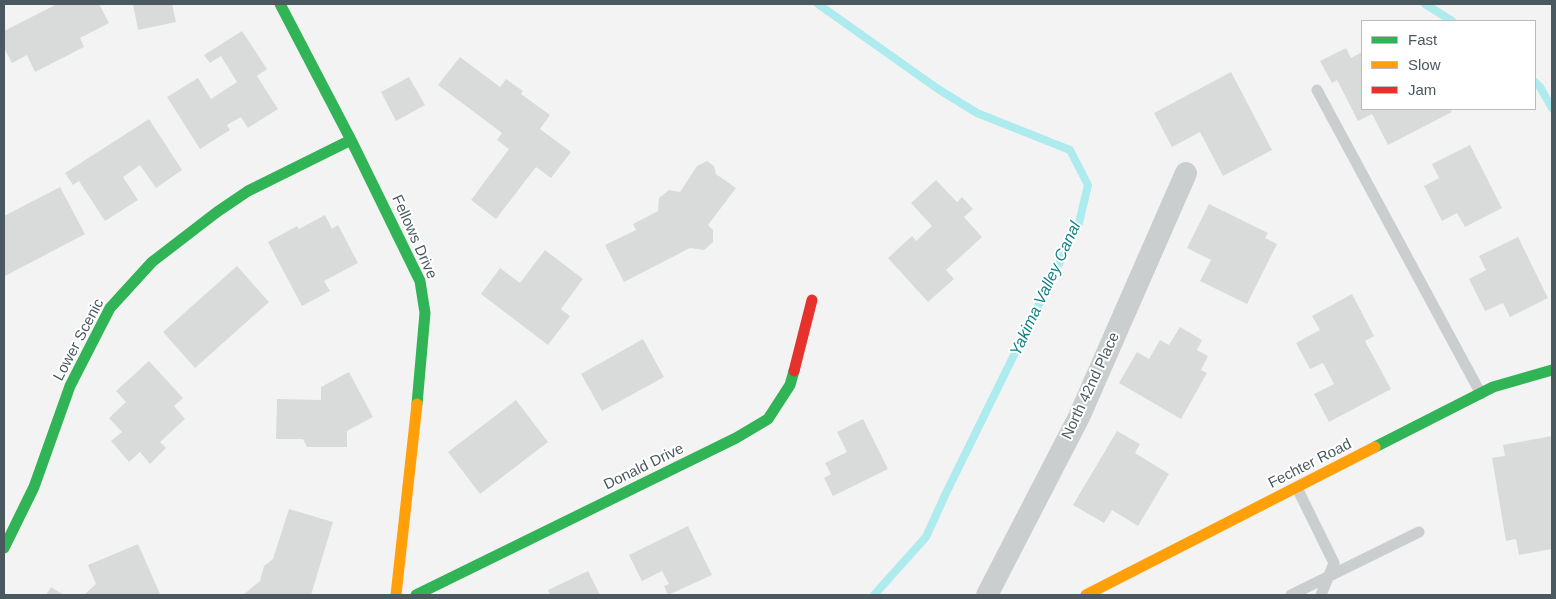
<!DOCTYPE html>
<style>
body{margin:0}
#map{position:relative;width:1556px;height:599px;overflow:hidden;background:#f3f3f3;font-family:Arial,sans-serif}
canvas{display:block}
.frame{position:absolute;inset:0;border:5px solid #4a595f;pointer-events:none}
.legend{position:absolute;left:1361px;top:20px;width:175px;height:90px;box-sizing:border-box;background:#fff;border:1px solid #b7bdbf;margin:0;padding:6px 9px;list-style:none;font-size:15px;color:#4a595f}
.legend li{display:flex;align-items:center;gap:10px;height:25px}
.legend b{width:25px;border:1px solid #b7bdbf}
</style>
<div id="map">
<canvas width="1556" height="599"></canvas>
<div class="frame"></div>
<ul class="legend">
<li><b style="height:6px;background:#30b455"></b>Fast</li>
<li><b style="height:6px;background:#ff9f0a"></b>Slow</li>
<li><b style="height:6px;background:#e5322d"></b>Jam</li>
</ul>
</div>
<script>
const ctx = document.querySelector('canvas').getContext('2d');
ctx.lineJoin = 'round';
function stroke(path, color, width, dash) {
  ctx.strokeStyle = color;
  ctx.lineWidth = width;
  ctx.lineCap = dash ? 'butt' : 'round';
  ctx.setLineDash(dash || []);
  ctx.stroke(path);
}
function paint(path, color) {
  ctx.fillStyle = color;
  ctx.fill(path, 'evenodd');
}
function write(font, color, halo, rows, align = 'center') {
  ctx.font = font + ' Arial,sans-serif';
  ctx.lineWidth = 4;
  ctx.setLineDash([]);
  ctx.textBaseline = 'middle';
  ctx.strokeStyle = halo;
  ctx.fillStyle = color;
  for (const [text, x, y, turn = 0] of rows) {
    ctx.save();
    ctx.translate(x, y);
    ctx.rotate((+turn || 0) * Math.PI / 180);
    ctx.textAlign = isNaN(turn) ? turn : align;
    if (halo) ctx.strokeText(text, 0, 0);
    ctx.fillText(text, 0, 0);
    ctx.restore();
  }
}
const stream = new Path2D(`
 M818,4l120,85 39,24 93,37 18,35 -9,38 -133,270 -20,44 -52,58
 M1425,4l27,17
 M1535,82l5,5 12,21`);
const building = new Path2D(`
 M57,4h42l10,19 -29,15 4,9 -49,25 -8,-17 -15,8 -8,-15v-17z
 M133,4h39l4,18 -38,8z
 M242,31l25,38 -10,7 21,33 -30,19 -7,-11 -14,8 3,5 -30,19 -33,-52 31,-19 13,21 26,-17 -16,-26 -11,7 -6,-8z
 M1346,48l5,10 11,-6v57h88l2,3 -64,33 -16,-31 -14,7 -21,-41 -5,3 -12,-22z
 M460,57l40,30 6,-8 17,12 -2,3 29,21 -10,14 31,23 -20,26 -15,-11 -40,52 -25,-19 38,-51 -12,-9 5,-7 -64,-48z
 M1231,72l41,78 -49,26 -23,-44 -28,15 -18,-34z
 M409,77l16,28 -29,16 -15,-29z
 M149,119l33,51 -26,18 -16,-23 -17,12 15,23 -33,21 -26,-40 -6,4 -8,-12z
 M1470,145l32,63 -37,19 -8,-14 -15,8 -18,-35 15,-8 -7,-14z
 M707,161l7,5 2,8 20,14 -28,37 5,5v12l-9,8 -14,-2 -66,34 -19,-37 31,-15 -3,-6 25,-13 1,-13 10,-8 11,2 17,-26z
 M936,180l21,22 5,-5 11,12 -9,8 18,20 -36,33 8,9 -26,23 -40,-44 24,-22 4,5 16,-15 -21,-23z
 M60,187l25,47 -80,42 -1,-60z
 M1209,204l59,29 -3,5 12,6 -30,60 -47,-23 11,-21 -24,-12z
 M325,215l7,14 6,-4 20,38 -34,18 6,10 -28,15 -34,-64 29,-16 2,3z
 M1518,237l30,61 -38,19 -7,-14 -18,8 -16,-32 17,-9 -7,-14z
 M545,250l38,29 -22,30 9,7 -22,29 -67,-51 19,-26 20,15z
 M237,266l32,36 -74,66 -32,-36z
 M1352,294l22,42 -9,5 26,48 -62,33 -15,-28 20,-10 -11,-21 -13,6 -14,-26 24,-13 -8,-14z
 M1180,327l22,13 -5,10 11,6 -7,14 6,3 -26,46 -62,-36 18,-31 12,7 11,-19 9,5z
 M643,339l21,38 -62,34 -21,-37z
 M149,361l34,37 -9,8 11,13 -25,23 6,6 -16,16 -10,-12 -11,10 -18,-21 11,-9 -13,-14 17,-16 -10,-11z
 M349,372l24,45 -26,14v16h-40l-4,-8h-27l1,-40 44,1v-13z
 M516,400l32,42 -68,52 -32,-42z
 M863,419l25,50 -55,27 -9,-18 7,-4 -6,-11 22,-11 -10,-20z
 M1117,431l23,13 -5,9 34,21 -31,52 -26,-16 -8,13 -31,-18z
 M1552,436v113l-33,6 -3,-16 -10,2 -14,-83 13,-2 -2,-11z
 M289,509l44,13 -22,73h-68l17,-14 4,-15 9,-7z
 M688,526l24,49 -44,20 -4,-9 5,-2 -7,-13 -20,10 -13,-26z
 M138,544l22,50 -76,1 12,-11 -8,-19z
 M588,571l12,24h-50l-2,-5z
 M51,587l13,8h-18z`);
const lane = new Path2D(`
 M1317,90l164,304
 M1297,488l37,75 -13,32
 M1291,595l128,-63`);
const street = new Path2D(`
 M987,595l92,-178 107,-244`);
const fast = new Path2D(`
 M280,4l71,136 69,141 5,32 -8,91
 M1375,447l118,-60 59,-17
 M4,548l30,-61 36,-101 40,-78 42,-46 65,-50 31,-21 103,-51
 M416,595l320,-157 32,-19 22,-34 4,-14`);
const slow = new Path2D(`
 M396,595l21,-191
 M1086,595l289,-148`);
const jam = new Path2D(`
 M794,371l18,-71`);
const streetNames = [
 ["Fellows Drive",414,237,66],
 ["Lower Scenic",79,340,-62],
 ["North 42nd Place",1091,386,-65],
 ["Fechter Road",1310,464,-27],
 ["Donald Drive",644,467,-26]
];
const waterNames = [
 ["Yakima Valley Canal",1046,289,-65]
];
stroke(stream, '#aeebee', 8);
paint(building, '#d9dbdb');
stroke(lane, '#cacecf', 11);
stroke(street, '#cacecf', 22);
stroke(fast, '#30b455', 11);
stroke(slow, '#ff9f0a', 11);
stroke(jam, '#e5322d', 11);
write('15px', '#4a595f', '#fff', streetNames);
write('italic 16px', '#0f8186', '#fff', waterNames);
</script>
